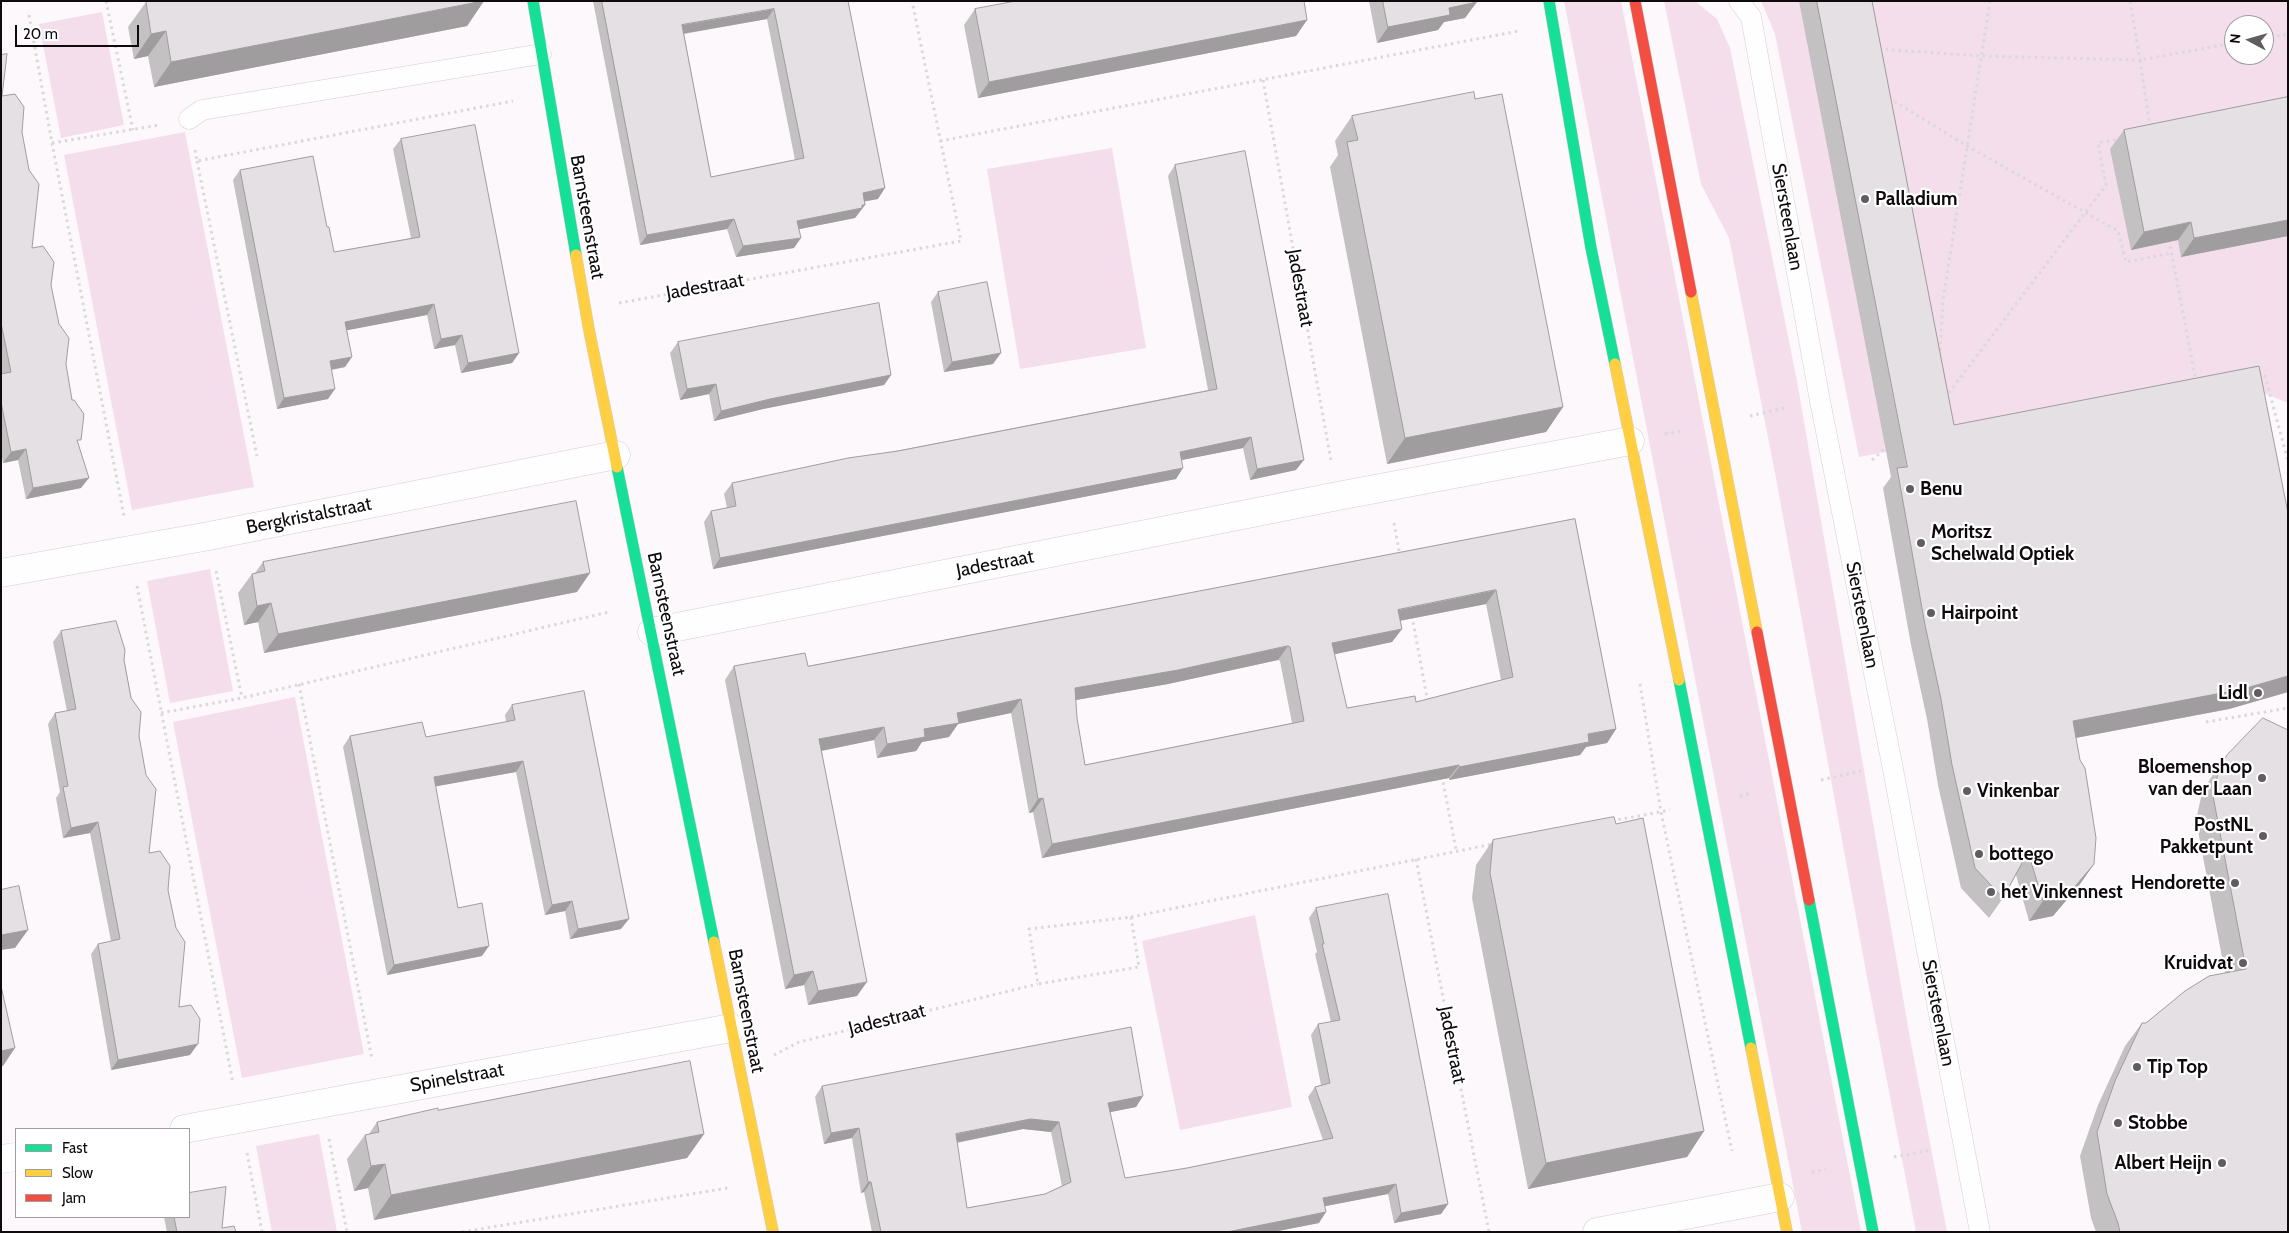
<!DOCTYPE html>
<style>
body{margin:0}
#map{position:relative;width:2289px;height:1233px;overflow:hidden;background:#fdf8fb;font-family:Cabin,sans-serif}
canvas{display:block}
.frame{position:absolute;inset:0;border:2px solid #0f0b0d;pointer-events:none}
.legend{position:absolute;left:15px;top:1128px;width:175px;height:90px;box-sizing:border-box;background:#fff;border:1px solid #9f9d9e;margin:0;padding:6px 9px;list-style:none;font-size:15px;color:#0f0b0d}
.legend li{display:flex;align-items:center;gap:10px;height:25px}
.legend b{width:25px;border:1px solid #9f9d9e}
.north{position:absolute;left:2224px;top:15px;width:50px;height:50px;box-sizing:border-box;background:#fff;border:1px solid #9f9d9e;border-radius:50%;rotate:276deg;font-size:14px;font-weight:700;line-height:20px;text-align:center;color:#0f0b0d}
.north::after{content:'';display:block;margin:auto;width:18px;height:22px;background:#625e60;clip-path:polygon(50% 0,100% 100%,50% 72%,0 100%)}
.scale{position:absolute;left:15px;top:25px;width:124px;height:22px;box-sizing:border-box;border:2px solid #0f0b0d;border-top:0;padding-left:6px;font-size:15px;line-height:18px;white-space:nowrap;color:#0f0b0d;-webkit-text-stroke:4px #fff;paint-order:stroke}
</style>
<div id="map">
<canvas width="2289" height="1233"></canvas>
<div class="frame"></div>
<ul class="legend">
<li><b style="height:6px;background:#16e098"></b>Fast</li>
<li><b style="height:6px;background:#ffcf43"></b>Slow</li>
<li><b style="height:6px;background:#f24e42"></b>Jam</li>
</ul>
<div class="north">N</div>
<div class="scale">20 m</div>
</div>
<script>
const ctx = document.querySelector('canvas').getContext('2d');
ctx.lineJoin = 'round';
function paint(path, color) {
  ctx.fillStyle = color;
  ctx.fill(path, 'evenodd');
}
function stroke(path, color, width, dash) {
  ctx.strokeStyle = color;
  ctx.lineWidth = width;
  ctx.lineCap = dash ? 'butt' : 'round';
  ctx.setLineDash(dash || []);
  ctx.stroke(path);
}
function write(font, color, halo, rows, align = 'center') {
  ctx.font = font + ' Cabin,sans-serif';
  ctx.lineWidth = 4.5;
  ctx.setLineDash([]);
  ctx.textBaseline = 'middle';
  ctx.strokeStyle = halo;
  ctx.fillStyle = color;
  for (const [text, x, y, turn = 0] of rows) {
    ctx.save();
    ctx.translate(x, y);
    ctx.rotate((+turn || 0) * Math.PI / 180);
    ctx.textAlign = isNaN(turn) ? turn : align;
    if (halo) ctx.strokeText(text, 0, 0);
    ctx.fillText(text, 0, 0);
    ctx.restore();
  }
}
const green = new Path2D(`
 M1564,1h57l240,1231h-59z
 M1664,1h31l22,18 13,29 67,333 113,657 37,194h-31l-49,-255 -92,-504 -46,-235 -28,-54z
 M1761,1h527v402l-44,-18 -385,72 -84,-423zM2234,25h30v30h-30z
 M102,12l22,113 -63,13 -22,-114z
 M185,132l69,355 -122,23 -68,-355z
 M1112,148l34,200 -126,21 -33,-200z
 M210,569l23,122 -63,12 -23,-122z
 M295,697l69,357 -122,24 -69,-356z
 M1255,915l37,192 -112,23 -38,-189z
 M319,1134l18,98h-65l-16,-86z`);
const path = new Path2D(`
 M106,1l27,129
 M29,15l23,128 72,373
 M2264,38l24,-4
 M1879,49l102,7 159,4 -10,-59
 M1263,80l68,381
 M1889,98l78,48 151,85 8,31 46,-9
 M2150,127l-10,-67 94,-17
 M940,141l579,-110
 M52,143l107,-18
 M195,150l2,11 316,-60
 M197,161l60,295
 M2169,240l27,141
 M619,303l342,-62 -49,-240
 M1940,357l3,-57 47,-299
 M2258,377l7,-1 23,85
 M1945,398l161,-213 -8,-42 21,-4
 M1750,416l38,-9
 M1665,434l16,-3
 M1872,460l16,-14
 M1394,523l6,33
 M216,571l26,127
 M137,586l96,497
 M1412,616l16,87
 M299,684l73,375
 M1640,684l21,128 71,339
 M161,713l81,-15 367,-86
 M2206,722l82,-14
 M1442,776l14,74
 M1821,780l40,-9
 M1740,796l13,-3
 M1612,821l58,-11
 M1416,859l73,373
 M1131,917l362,-73
 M1131,917l8,50 -101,17 -9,-55z
 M774,1055l25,-13 239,-58
 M329,1139l18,93
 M247,1153l15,79
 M1894,1157l38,-7
 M1812,1172l14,-3
 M462,1232l266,-44`);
const lane = new Path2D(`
 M1739,1l12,16 69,384 72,363 88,468
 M189,119l13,-9 339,-56`);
const street = new Path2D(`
 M1,573l208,-37 407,-81
 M652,632l686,-136 292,-55
 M184,1129l547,-101
 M1,1159l15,-2
 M1597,1232l183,-35`);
const fast = new Path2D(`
 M533,1l43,254
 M1549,1l42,247 24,116
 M617,467l97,475
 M1679,680l72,368
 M1809,900l64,332`);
const slow = new Path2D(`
 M576,255l13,75 28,137
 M1691,292l66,340
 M1615,364l64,316
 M714,942l59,290
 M1751,1048l36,184`);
const jam = new Path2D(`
 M1635,1l56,291
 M1757,632l52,268`);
const wall = new Path2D(`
 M484,1l-17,25 -313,61 -6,-31 -14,3 -6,-32 18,-25z
 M593,1h255l30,198 -13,2v4l-10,13 -56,11 -5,19 -58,9 -9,-28 -87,16zM767,19l28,141 -84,17 -27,-143z
 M1369,1h107l-11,17 -21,4 -6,8 -61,13z
 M1799,1h73l82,424 334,88v179l-59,17 -153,29 18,126 -14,20 -27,32 -24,5 -13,-46 -13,23 -14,20 -28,-30 -23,-103 -11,-66 -16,-74 -28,-157 8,-11z
 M975,9l332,11 -11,16 -318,62 -14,-73z
 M1,55l1,41 20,36 10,116 19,37 15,79 12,79 3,45 -55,11 -8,-39 -15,3 -2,-12z
 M1475,99l88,308 -17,25 -159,32 -57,-297 8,-12 -3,-14 17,-25z
 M2124,130l164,106 -107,21 -3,-17 -47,10 -21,-101z
 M401,139l118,214 -7,10 -51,10 -6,-28 -21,4 -7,-34 -80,15 -2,37 -13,3 -4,29 -51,10 -44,-229 7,-10 87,57 7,25 77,-14 -18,-89z
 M1175,165l121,305 -46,10 -7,-32 -62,12 -5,19 -463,90 -9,-47 7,-11 16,-3 -3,-14 8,-11 476,-93 -40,-214z
 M938,292l55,72 -49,8 -13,-70z
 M678,342l213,33 -7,10 -121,24 -49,12 -5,-27 -29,6 -10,-47z
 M1575,519l41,210 -9,14 -21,4 -6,8 -131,25v-2l-407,80 -9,-46 -4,1 -18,-100 -53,11 -9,13 -27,5 -6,9 -39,7 -3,-18 -52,11 35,245 -49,9 -4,-20 -19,4 -60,-309 9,-14h74zM1486,604l15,76 -85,22 -69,6 -13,-54 58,-12 10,-13 -2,-8zM1278,660l2,1 12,62 -207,42 -8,-47 -2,-18 93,-16z
 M263,562l314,30 -313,61 -6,-31 -14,3 -6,-32 14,-19 3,-1z
 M61,631l63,29 15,76 10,117 19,37 11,117 11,48 -79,15 -20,-116 7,-10 13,-3 -21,-108 -27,5 -7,-40 4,-6 -12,-68 7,-11 12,-2 -14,-69z
 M512,705l109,224 -51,10 -5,-28 -20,4 -29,-143 -81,14 23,122 24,48 -95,19 -44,-228 7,-11 76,1 80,-15 -1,-7z
 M2227,755l61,477h-192l-5,-14 -11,-62 18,-51 27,-59 17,-23h4l79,-50 -29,-153 6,-27 8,-14z
 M1493,840l211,291 -17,26 -159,32 -56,-291 4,-33z
 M1316,908l132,296 -7,10 -47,9 -6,-29 -63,12 -6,17 -46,9h-401l-8,-40 -3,1 -9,-55 -28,6 -9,-47 7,-11 321,10 -7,11 -26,5 15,66 62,-10 136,-28 -15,-43 7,-10 6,-2 -10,-50 7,-11 13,-2 -16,-68 2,-2 -8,-34zM1023,1129l28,3 11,54 -17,8 -78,14 -10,-65z
 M438,1110l266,24 -17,24 -313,62 -6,-32 -14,3 -7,-32 18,-24 4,-1 8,-12z
 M164,1217h25l33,11 14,4h-69z`);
const shadedWall = new Path2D(`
 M484,1l-17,25 -313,61 17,-25z
 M1477,2l-12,16 -21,4 -6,8 -61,13 11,-16 61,-19z
 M774,9l-7,10 -92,16 7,-10z
 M1307,20l-11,16 -318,62 11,-16z
 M166,31l-18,25 -14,3 17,-25z
 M885,188l-7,11 -22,4 7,-10z
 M865,205l-10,13 -65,13 7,-10z
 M734,219l-7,10 -87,16 7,-10z
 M2288,220v16l-107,21 13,-19z
 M2191,222l-13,18 -47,10 13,-18z
 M801,238l-7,10 -58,9 7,-11z
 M434,304l-7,11 -89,17 7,-10z
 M462,335l-7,10 -21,4 7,-10z
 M519,353l-7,10 -51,10 7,-10z
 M1001,353l-8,11 -49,8 8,-10z
 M352,357l-7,10 -22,4 7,-10z
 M891,375l-7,10 -121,24 -49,12 7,-10 49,-12z
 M716,384l-7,10 -29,6 7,-11z
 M335,389l-7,10 -51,10 7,-11z
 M1563,407l-17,25 -159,32 18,-26z
 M1251,437l-8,11 -71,14 8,-10z
 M26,449l-8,11 -15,3 8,-11z
 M1304,460l-8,10 -46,10 7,-11z
 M1183,468l-7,11 -463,90 7,-11z
 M89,478l-8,10 -55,11 7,-11z
 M590,573l-13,19 -313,61 14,-19z
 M1496,590l-10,14 -98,19 10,-13z
 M271,603l-13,19 -14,3 13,-19z
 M1402,629l-10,13 -70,15 10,-14z
 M1288,646l-10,14 -110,24 -103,18 10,-14z
 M2288,676v16l-59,17 -170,32 14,-20z
 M1021,699l-10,14 -53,11 -9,13 -27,5 -6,9 -39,7 10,-14 37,-15 33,-16z
 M884,727l-10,13 -64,13 9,-14z
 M1616,729l-9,14 -21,4 -6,8 -131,25 10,-13 129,-33z
 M523,761l-7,11 -89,16 7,-11z
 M1459,765l-10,13 -407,80 10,-14z
 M1043,798l-10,14 -4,1 9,-14z
 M98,822l-8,11 -27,5 8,-10z
 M2094,864l-14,20 -27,32 -24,5 14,-20z
 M572,901l-7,10 -20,4 7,-10z
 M629,919l-8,10 -51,10 8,-10z
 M28,930l-13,18 -14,2v-15z
 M489,946l-7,10 -95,19 7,-10z
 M813,971l-9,14 -19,4 9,-14z
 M867,982l-10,14 -49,9 10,-14z
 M198,1044l-8,11 -79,15 7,-10z
 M15,1048l-12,18h-2v-15z
 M1143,1096l-7,11 -35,7 7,-11z
 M1031,1119l28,3 -8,10 -28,-3 -74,15 7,-10z
 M859,1128l-7,10 -28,6 7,-11z
 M1704,1131l-17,26 -159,32 18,-26z
 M704,1134l-17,24 -313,62 17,-25z
 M385,1164l-17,24 -14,3 17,-25z
 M868,1182h3l-7,10 -3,1z
 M1396,1184l-8,10 -72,14 7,-10z
 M1448,1204l-7,10 -47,9 7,-10z
 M1326,1212l-7,11 -46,9h-46z`);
const building = new Path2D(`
 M150,1h333l-312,61 -5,-31 -15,3 -5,-32z
 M602,1h246l37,187 -22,5 2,12h-3v3l-65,13 4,17 -58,8 -9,-27 -87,16zM774,9l30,149 -93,19 -29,-152z
 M1016,1h288l3,19 -318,62 -14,-73z
 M1383,1h93l1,1 -28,6 1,7 -62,12z
 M1817,1h55l82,424 305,-59 29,147v163l-45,13 -170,32 7,39 5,8 11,70 -2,26 -27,32 -24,5 -15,-49 -25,46 -28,-30 -23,-103 -11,-66 -16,-74 -28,-157 10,-1z
 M7,54l-5,42 13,-2 9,13 -2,25 7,38 10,14 -7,64 11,-2 11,16 -3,23 8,39 10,14 -3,26 6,36h2l10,14 -3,26h-4l12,38 -56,10 -7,-39 -15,3 -10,-50v-28l10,-2 -10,-49v-268z
 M1474,92l1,7 27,-5 61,313 -158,31 -58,-296 11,-2 -6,-24z
 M2288,97v123l-94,18 -3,-16 -47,10 -20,-102z
 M475,125l44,228 -51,10 -6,-28 -21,4 -7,-35 -89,18 7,35 -22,4 5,28 -51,9 -44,-228 73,-14 14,71h2l5,25 86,-15 -19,-98z
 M1245,151l59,309 -47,9 -6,-32 -71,15 3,16 -463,90 -9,-47 25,-5 -4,-23 116,-25 50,-7 319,-62 -42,-224z
 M987,282l14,71 -49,9 -14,-70z
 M879,303l12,72 -121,24 -49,12 -5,-27 -29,5 -9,-47z
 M576,501l14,72 -312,61 -7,-31 -14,3 -5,-32 13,-3 -2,-9z
 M1575,519l41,210 -28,5 1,8 -130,25v-2l-407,79 -9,-46 -5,1 -17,-100 -64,14 2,10 -35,6 1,8 -38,7 -3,-17 -65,12 48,243 -49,9 -5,-20 -19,4 -60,-309 71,-13 3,13zM1496,590l17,87 -97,25 -1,-6 -68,12 -15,-65 70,-14 -4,-19zM1288,646l2,1 14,74 -219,44 -8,-47 -2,-30 103,-18z
 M116,621l9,29 -1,10 7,38 10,14 -2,24 7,39 10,14 -7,64 11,-2 10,15 -2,24 8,38 9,14 -6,65 12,-2 9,14 -2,25 -80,16 -20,-116 22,-5 -22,-117 -27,6 -8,-41 5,-1 -13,-73 21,-4 -15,-78z
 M584,691l45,228 -51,10 -6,-28 -20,4 -29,-144 -89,16 24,131 24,-5 7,43 -95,19 -44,-229 72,-14 4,15 89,-17 -3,-15z
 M2263,718l25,12v502h-168l-2,-9 -11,-29 -10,-62 18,-51 27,-58h4l39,-32 24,-15 37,-7 -33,-173 6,-27 8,-14z
 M1614,817l2,7 27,-6 61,313 -158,32 -56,-290 3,-33z
 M19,886l9,44 -27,5v-45z
 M1388,894l60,310 -47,9 -5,-29 -73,14 3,14 -99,20h-346l-10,-50h-3l-9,-54 -28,5 -9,-47 309,-59 12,69 -35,7 17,75 62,-10 146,-30 -18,-51 15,-4 -12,-59 22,-4 -18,-76h2l-8,-36zM1031,1119l28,3 12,60 -26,12 -78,14 -11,-74z
 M1,986l14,62 -14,3z
 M690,1061l14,73 -313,61 -6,-31 -14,2 -6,-31 14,-3 -2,-10 61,-14v2z
 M226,1187l-4,41 12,-2 2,6h-59l-3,-15h15v-24z`);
const markers = [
 [1865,199,5,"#625e60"],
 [1910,489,5,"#625e60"],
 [1921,543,5,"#625e60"],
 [1931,613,5,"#625e60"],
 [2258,693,5,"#625e60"],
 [2262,778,5,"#625e60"],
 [1967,791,5,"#625e60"],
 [2263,836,5,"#625e60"],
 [1979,854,5,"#625e60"],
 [2235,883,5,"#625e60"],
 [1991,892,5,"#625e60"],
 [2243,963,5,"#625e60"],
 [2137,1067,5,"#625e60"],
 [2118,1123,5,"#625e60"],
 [2222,1163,5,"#625e60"]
];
const poiNames = [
 ["Palladium",1875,199],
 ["Benu",1920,489],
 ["Moritsz",1931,532],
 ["Schelwald Optiek",1931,554],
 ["Hairpoint",1941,613],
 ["Lidl",2248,693,"right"],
 ["Bloemenshop",2252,767,"right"],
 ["van der Laan",2252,789,"right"],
 ["Vinkenbar",1977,791],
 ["PostNL",2253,825,"right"],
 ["Pakketpunt",2253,847,"right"],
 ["bottego",1989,854],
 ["Hendorette",2225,883,"right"],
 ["het Vinkennest",2001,892],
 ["Kruidvat",2233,963,"right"],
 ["Tip Top",2147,1067],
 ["Stobbe",2128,1123],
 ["Albert Heijn",2212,1163,"right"]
];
const streetNames = [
 ["Barnsteenstraat",587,217,80],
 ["Siersteenlaan",1787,217,80],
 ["Jadestraat",705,287,-10],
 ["Jadestraat",1300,288,80],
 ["Bergkristalstraat",309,516,-11],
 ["Jadestraat",995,564,-11],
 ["Barnsteenstraat",666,614,78],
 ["Siersteenlaan",1862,615,79],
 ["Barnsteenstraat",746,1011,79],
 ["Siersteenlaan",1938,1013,79],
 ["Jadestraat",887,1020,-14],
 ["Jadestraat",1452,1045,79],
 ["Spinelstraat",457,1078,-10]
];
paint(green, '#f4deec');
stroke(lane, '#d2ced1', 21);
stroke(street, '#d2ced1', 29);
stroke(fast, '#d2ced1', 12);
stroke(slow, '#d2ced1', 12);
stroke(jam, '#d2ced1', 12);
stroke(path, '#dad9da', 3, [2.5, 4]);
stroke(lane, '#fffefe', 20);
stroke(street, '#fffefe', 28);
stroke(fast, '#16e098', 11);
stroke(slow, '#ffcf43', 11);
stroke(jam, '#f24e42', 11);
paint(wall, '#c4c1c3');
paint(shadedWall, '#a09d9f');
paint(building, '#e4e0e3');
stroke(building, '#a09d9f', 1);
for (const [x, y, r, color] of markers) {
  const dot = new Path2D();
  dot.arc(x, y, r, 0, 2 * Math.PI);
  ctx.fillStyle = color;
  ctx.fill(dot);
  stroke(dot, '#fff', 2);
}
write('bold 19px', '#0f0b0d', '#fff', poiNames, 'left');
write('19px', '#0f0b0d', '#fff', streetNames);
</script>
